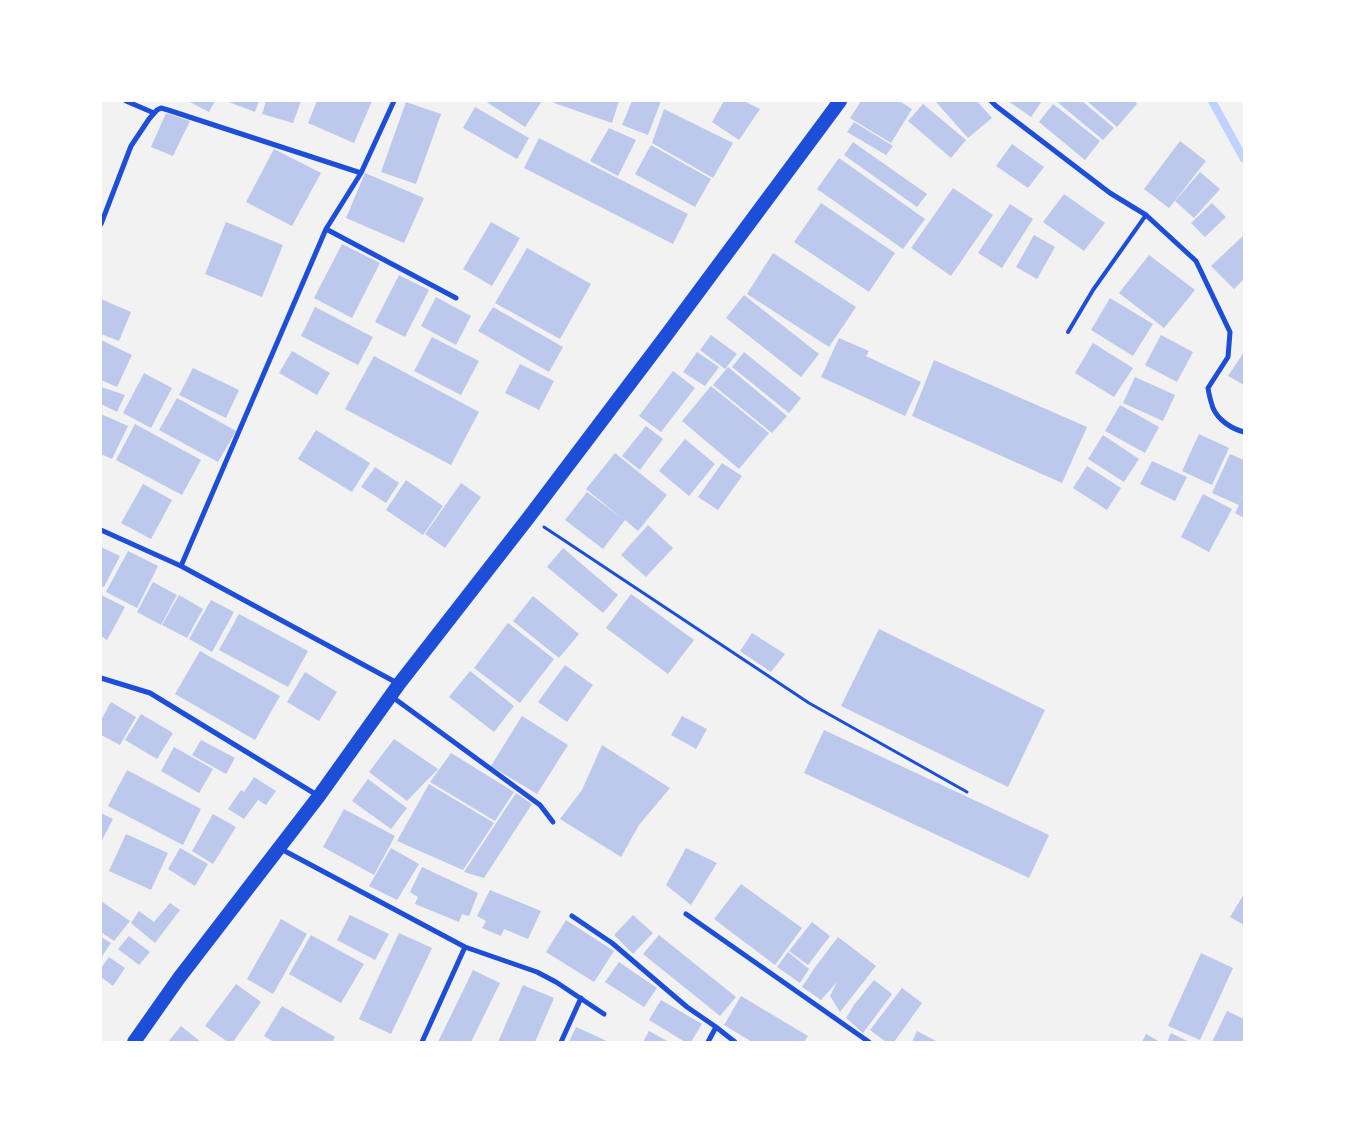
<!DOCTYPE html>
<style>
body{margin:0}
#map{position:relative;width:1345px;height:1143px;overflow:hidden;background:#f2f2f2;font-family:"Alegreya Sans",sans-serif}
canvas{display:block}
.frame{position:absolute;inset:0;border:102px solid #fff;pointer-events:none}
</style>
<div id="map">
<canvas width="1345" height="1143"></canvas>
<div class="frame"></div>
</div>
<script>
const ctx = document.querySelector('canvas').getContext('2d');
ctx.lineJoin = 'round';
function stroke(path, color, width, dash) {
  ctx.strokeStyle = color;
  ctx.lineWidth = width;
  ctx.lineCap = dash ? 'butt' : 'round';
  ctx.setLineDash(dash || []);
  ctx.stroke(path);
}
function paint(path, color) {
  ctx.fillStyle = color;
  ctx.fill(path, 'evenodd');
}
const stream = new Path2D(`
 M1212,101l32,58`);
const building = new Path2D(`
 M188,101h27l-6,11z
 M226,101h33l-4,11z
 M266,101h35l-8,22 -31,-9z
 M317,101h55l-18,42 -46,-20z
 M485,101h57l-17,26z
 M555,101h64l-7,22 -58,-20z
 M632,101h29l-13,34 -26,-10z
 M724,101h20l16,8 -21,31 -27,-18z
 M861,101h38l13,8 -21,34 -41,-25z
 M935,101h42l15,17 -24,20z
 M1008,101h34l-11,16z
 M1056,101h26l32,27 -11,12z
 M1087,101h48l2,3 -20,23z
 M406,102l35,12 -25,70 -35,-12z
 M923,104l43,36 -15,18 -43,-37z
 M1053,104l47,37 -15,19 -46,-38z
 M475,107l54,31 -12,21 -54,-31z
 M664,109l69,34 -20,35 -61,-35z
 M166,113l24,8 -17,35 -22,-9z
 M854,122l39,24 -7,9 -39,-23z
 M609,128l27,12 -18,36 -28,-15z
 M539,138l149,76 -15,30 -149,-76z
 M1180,141l26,20 -37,47 -25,-19z
 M853,142l74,52 -10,13 -73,-52z
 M1012,144l32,23 -16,21 -32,-22z
 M651,145l60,34 -16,28 -60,-33z
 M274,149l47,24 -29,53 -46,-24z
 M839,158l86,61 -22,30 -86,-60z
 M1200,172l20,17 -26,29 -19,-17z
 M365,173l59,25 -20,45 -58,-25z
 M953,188l40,27 -42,61 -40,-28z
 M1064,194l41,29 -21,28 -41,-29z
 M821,203l74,50 -26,39 -75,-50z
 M1212,203l14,14 -21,20 -14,-14z
 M1010,204l23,15 -31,49 -24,-15z
 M226,222l57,23 -21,52 -57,-23z
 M491,222l29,16 -28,48 -29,-17z
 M1034,235l21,12 -18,32 -21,-12z
 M1244,235v44l-10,10 -23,-23z
 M342,244l38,19 -28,55 -38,-20z
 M527,248l64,36 -31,55 -65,-36z
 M773,253l83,54 -27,40 -82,-53z
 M1149,255l46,35 -31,38 -45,-35z
 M399,275l30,15 -24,47 -30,-15z
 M744,295l75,59 -18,23 -75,-59z
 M436,297l35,19 -15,29 -35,-19z
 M1110,298l43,26 -20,32 -42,-26z
 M101,299l30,13 -12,29 -18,-7z
 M315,307l58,30 -15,28 -57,-29z
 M493,307l70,40 -14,25 -71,-41z
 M711,335l26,19 -12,15 -25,-19z
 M1161,335l32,17 -16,30 -32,-17z
 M432,337l47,24 -18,34 -47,-24z
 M839,338l30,13 -3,5 55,26 -16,34 -84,-39z
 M101,340l31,15 -15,32 -16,-7z
 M1093,343l40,25 -19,29 -39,-24z
 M292,351l38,22 -13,22 -38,-22z
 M697,352l22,15 -14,19 -22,-14z
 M744,352l57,46 -12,15 -57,-46z
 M1244,352v33l-16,-9z
 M374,356l105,56 -28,53 -106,-56z
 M934,360l153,67 -25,56 -150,-67z
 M520,364l34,17 -15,29 -34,-17z
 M728,367l59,49 -15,17 -59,-48z
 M193,368l46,22 -13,28 -47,-23z
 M673,371l22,17 -34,44 -22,-16z
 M144,373l28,15 -21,40 -28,-15z
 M1135,377l40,18 -12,26 -40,-18z
 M711,386l58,47 -30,36 -57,-48z
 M101,387l24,8 -8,17 -16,-8z
 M177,398l59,33 -18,31 -59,-32z
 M1120,405l39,22 -14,26 -40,-22z
 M101,414l27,12 -16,33 -11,-5z
 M135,424l66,36 -19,35 -66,-35z
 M646,426l17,13 -23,31 -18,-14z
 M316,430l54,33 -18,29 -54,-33z
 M1199,434l30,14 -17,37 -30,-14z
 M1103,435l36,24 -15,23 -36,-23z
 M685,439l30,25 -26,32 -30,-25z
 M615,453l52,42 -29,36 -13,-11 -22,29 -38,-29 22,-28 36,27 -37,-30z
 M1230,454l14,6v34l-3,7 3,-5v22l-9,-5 4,-8 -27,-12z
 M1152,461l35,16 -12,24 -35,-17z
 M722,463l20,13 -24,34 -20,-13z
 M1087,466l34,22 -14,22 -34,-22z
 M375,467l24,16 -13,20 -25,-16z
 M406,480l37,26 -20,29 -37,-25z
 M461,483l20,14 -36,51 -20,-14z
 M143,484l29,16 -21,39 -30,-16z
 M1203,494l29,15 -23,43 -28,-15z
 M648,525l25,23 -27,29 -25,-22z
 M101,547l19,9 -16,31 -3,-1z
 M563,548l55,47 -15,18 -56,-46z
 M128,551l30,15 -21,42 -31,-16z
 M153,582l24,13 -16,30 -24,-13z
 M631,594l63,46 -26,34 -62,-46z
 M101,595l24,12 -18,33 -6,-4z
 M179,595l24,14 -16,29 -25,-13z
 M533,596l46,38 -20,24 -46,-37z
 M211,600l23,12 -22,40 -23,-13z
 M239,614l69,37 -20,36 -69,-37z
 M508,623l46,36 -34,44 -46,-35z
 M879,629l166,81 -37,77 -167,-81z
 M752,633l33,21 -14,18 -31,-21z
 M200,651l80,45 -25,44 -80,-46z
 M565,665l28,20 -26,37 -29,-20z
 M470,671l44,35 -20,26 -45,-35z
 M305,672l32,20 -18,29 -32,-19z
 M111,702l25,15 -16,28 -19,-10v-15z
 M141,714l32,19 -16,26 -32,-19z
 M522,716l46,29 -31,49 -46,-28z
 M682,716l25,13 -11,20 -25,-14z
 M824,730l225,105 -20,43 -225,-105z
 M394,739l44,30 -31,32 -38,-29z
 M201,740l34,18 -9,16 -34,-19z
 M602,745l68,43 -31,37 -18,32 -61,-38 22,-29z
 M174,747l39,22 -14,24 -38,-22z
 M451,753l63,39 -19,29 -65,-39z
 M127,770l74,39 -18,36 -75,-39z
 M254,777l22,14 -10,14 -8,-5 -14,19 -16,-10 13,-19 3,2z
 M368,779l39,29 -16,21 -39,-28z
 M429,784l65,39 -31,47 -66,-29z
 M516,793l16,11 -48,74 -20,-6z
 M344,809l51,27 -21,39 -51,-28z
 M101,813l12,6 -12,23z
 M213,814l23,13 -23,37 -21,-13z
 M126,834l42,19 -17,37 -42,-19z
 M180,848l28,16 -13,22 -27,-17z
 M391,848l28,16 -22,36 -28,-14z
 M686,848l31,15 -26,42 -25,-20z
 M422,867l56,26 -9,23 -7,-2 -3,8 -44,-18 3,-7 -8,-5z
 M741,884l61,44 -27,37 -61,-46z
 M490,890l51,21 -13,28 -24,-10 -3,7 -19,-8 4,-7 -9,-5z
 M1244,894v31l-14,-8z
 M101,901l29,20 -16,20 -13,-9z
 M170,903l10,7 -25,33 -24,-20 8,-12 15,11z
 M350,915l39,19 -14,26 -38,-20z
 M633,915l20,18 -20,21 -19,-19z
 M281,919l26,15 -34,60 -26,-15z
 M566,920l48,31 -20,31 -48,-30z
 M812,922l18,14 -22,29 -19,-14z
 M399,933l33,15 -41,86 -32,-15z
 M311,935l53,29 -23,39 -52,-29z
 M659,935l77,62 -16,19 -77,-62z
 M129,936l21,16 -11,13 -21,-16z
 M101,937l10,6 -10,15z
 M838,937l38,29 -36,46 -10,-16 7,-14 -16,18 -19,-13 14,-21z
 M788,952l21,17 -9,14 -23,-16z
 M1201,953l32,15 -33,72 -32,-14z
 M109,957l16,11 -12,18 -12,-9v-9z
 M619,962l38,26 -13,19 -39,-25z
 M473,970l27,13 -29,59h-33z
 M874,980l18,14 -29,39 -17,-15 8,-13z
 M236,984l25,18 -28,40h-5l-23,-16z
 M523,985l31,13 -19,44h-37z
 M902,988l20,15 -28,39h-8l-16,-12z
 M741,996l67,40 -4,6h-52l-28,-17z
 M661,1000l41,24 -11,18h-6l-36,-22z
 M282,1006l53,31 -3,5h-58l-10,-6z
 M1227,1011l17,8v23h-32z
 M181,1026l20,16h-33z
 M576,1027l33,15h-40z
 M649,1031l20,11h-26z
 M917,1031l21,11h-26z
 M1171,1033l18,9h-22z
 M1146,1034l14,8h-18z`);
const path = new Path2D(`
 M544,527l265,176 158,89`);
const service = new Path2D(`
 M1068,332l25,-42 53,-75`);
const minor = new Path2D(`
 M126,101l28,12
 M991,101l5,5 114,87 36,22 50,46 34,71 -2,25 -20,31c1,7 3,14 5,20 5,12 19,21 31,24
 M101,224l30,-78 18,-27 8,-9 4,-2 7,2 193,63 33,-72
 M326,229l130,69
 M101,530l80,36 218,118
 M181,566l145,-337 35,-56
 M101,678l49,15 167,102
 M391,696l149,109 13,17
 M281,849l184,98 72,25 19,10 48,32
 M686,914l183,128
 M572,916l40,27 75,64 29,20 19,15
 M422,1042l43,-95
 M561,1042l20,-44
 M708,1042l8,-15`);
const trunk = new Path2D(`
 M134,1042l45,-64 140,-182 80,-112 130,-167 133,-176 178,-240`);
stroke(stream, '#bfd3fe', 8);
paint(building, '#bdc9ec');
stroke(path, '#1d4ed8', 3);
stroke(service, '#1d4ed8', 4);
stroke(minor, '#1d4ed8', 5);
stroke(trunk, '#1d4ed8', 14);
</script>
